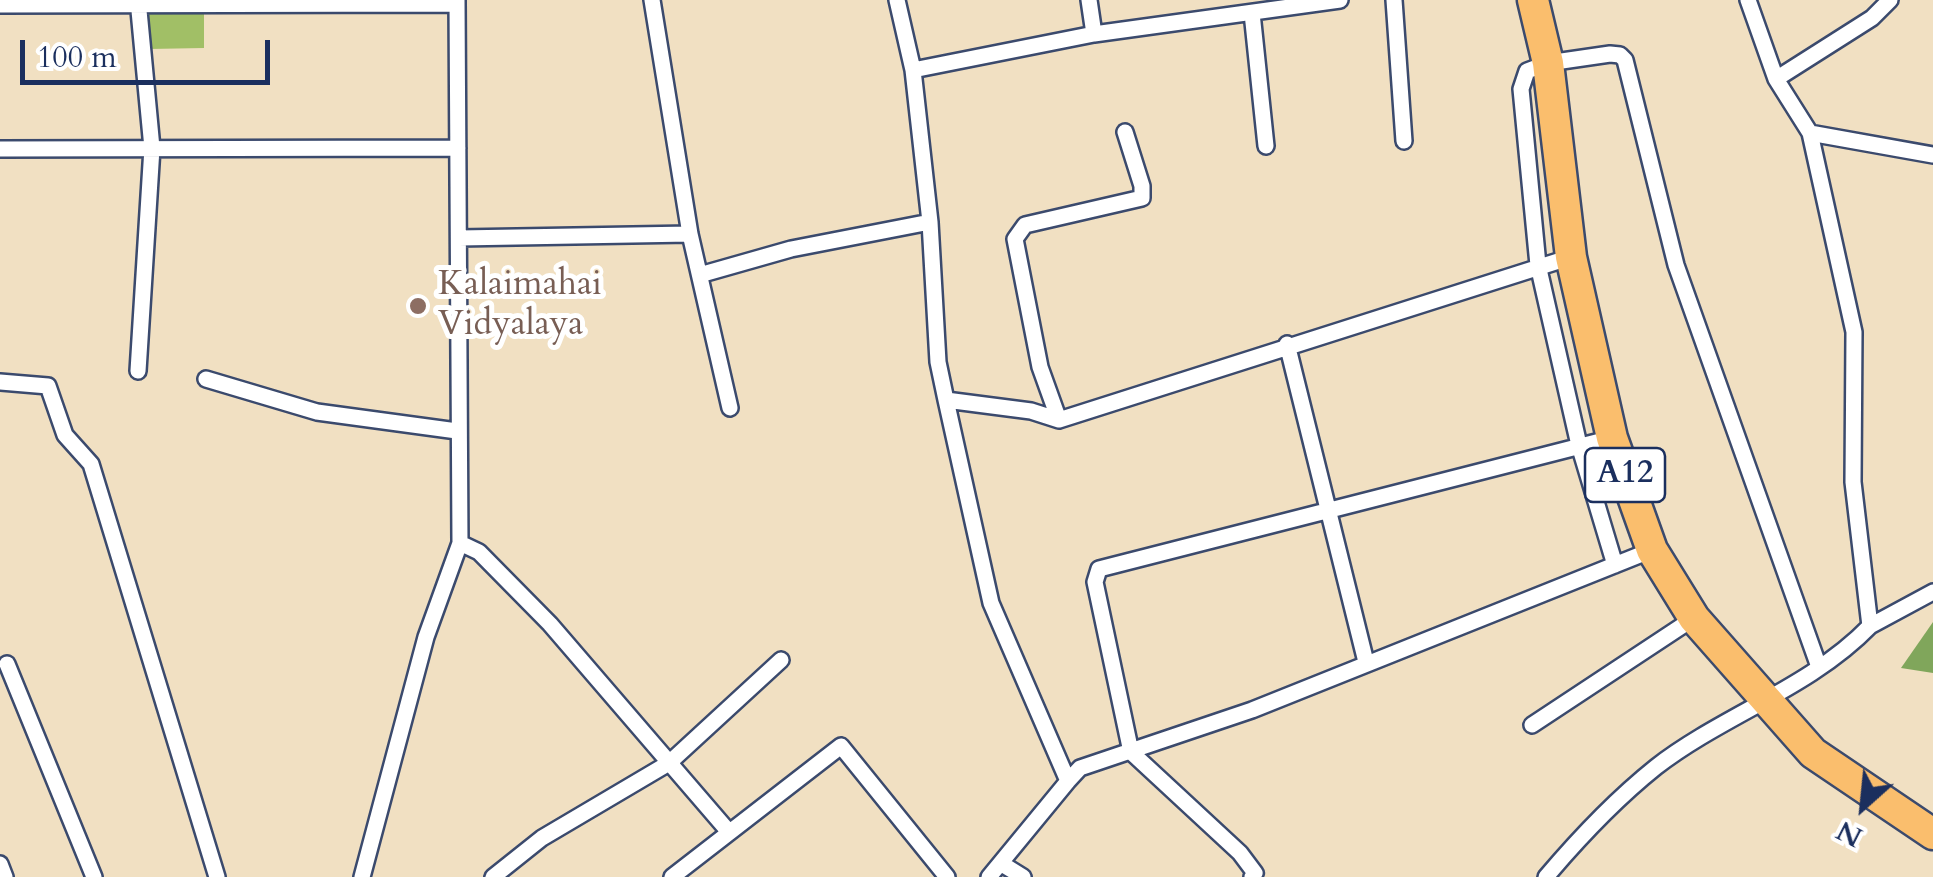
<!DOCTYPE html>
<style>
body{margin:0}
#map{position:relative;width:1933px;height:877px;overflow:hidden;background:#f1e0c2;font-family:Cardo,serif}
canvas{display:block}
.north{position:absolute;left:1813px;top:757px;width:100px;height:100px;-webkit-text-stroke:8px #fff;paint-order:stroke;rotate:207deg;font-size:28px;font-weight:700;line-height:40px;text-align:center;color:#1b2f5e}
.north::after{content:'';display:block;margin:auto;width:35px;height:45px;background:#1b2f5e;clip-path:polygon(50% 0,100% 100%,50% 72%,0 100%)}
.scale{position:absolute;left:20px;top:40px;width:250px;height:45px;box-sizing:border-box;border:5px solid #1b2f5e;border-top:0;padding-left:12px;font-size:30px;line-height:35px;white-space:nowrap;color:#1b2f5e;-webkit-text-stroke:8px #fff;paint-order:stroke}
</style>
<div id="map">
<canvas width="1933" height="877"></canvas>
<div class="north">N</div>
<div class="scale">100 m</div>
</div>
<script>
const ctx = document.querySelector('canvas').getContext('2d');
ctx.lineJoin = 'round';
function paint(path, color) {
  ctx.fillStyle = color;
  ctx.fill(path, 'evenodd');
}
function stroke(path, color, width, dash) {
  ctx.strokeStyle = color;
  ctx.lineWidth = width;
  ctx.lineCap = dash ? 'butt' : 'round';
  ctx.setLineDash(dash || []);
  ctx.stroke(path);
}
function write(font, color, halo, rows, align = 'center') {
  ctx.font = font + ' Cardo,serif';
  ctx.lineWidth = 10;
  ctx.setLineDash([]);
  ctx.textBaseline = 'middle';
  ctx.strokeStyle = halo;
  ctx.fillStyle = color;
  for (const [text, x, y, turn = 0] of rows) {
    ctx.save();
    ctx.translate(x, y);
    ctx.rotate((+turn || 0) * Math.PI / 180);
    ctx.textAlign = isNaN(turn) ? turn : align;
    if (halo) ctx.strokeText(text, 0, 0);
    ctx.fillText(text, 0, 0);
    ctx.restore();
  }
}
const green = new Path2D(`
 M149,13h55v35l-55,1z`);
const forest = new Path2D(`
 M1933,622v51l-32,-5z`);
const street = new Path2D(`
 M652,0l38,234 40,174
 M897,0l16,70 17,152 8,140 8,38 45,203 77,178 -79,96
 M1089,0l5,34
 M1394,0l10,141
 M0,5l457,-1
 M1252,13l14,133
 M913,70l181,-36 246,-34
 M1776,79l96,-61 18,-18
 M1810,133l123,22
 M0,149l458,-1
 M459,238l231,-4
 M703,274l88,-25 139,-27
 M1287,344l79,318
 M138,371l14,-223 -14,-148
 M206,379l111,33 140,19
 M0,382l48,4 17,49 26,29 126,413
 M946,400l85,11 28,9 512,-163
 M1059,420l-19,-53 -25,-128 10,-14 117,-27v-12l-17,-54
 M460,543l19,9 71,72 179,208
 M1615,565l-36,-120 -41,-180 -17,-176 6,-18 21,-8 62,-9 10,1 5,5 51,205 143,402
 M1870,626l63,-34
 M7,664l87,213
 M1532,725l162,-107
 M1068,781l12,-13 172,-58 400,-160
 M0,864l5,13
 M1002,864l21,13
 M362,877l64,-240 34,-94 -3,-543
 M493,877l49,-39 127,-75 112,-103
 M672,877l169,-131 106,131
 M1252,877l3,-4 -15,-20 -109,-101 -36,-170 4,-13 513,-131
 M1546,877c33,-39 70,-78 110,-110 67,-52 154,-79 214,-141l-17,-144 1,-150 -44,-199 -34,-54 -28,-79`);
const highway = new Path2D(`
 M1533,0l15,63 23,194 41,181 40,112 42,68 119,135 120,81`);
const markers = [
 [418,306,10,"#8d6e63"]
];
const shields = [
 [1625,475,80]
];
const shieldNames = [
 ["A12",1625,475]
];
const educationNames = [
 ["Kalaimahai",438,286],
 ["Vidyalaya",438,326]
];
paint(green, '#a1bf66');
paint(forest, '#80a65b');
stroke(street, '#3b4a6d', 20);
stroke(highway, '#3b4a6d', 35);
stroke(street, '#fff', 15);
stroke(highway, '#fabe6d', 30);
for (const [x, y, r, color] of markers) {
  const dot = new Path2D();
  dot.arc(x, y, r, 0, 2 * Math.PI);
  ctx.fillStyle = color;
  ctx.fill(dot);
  stroke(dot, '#fff', 4);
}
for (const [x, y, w] of shields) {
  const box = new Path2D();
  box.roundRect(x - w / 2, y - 27, w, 54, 8);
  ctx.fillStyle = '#fff';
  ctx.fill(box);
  stroke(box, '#1b2f5e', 2.5);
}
write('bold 32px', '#1b2f5e', null, shieldNames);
write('35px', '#785e54', '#fff', educationNames, 'left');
</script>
